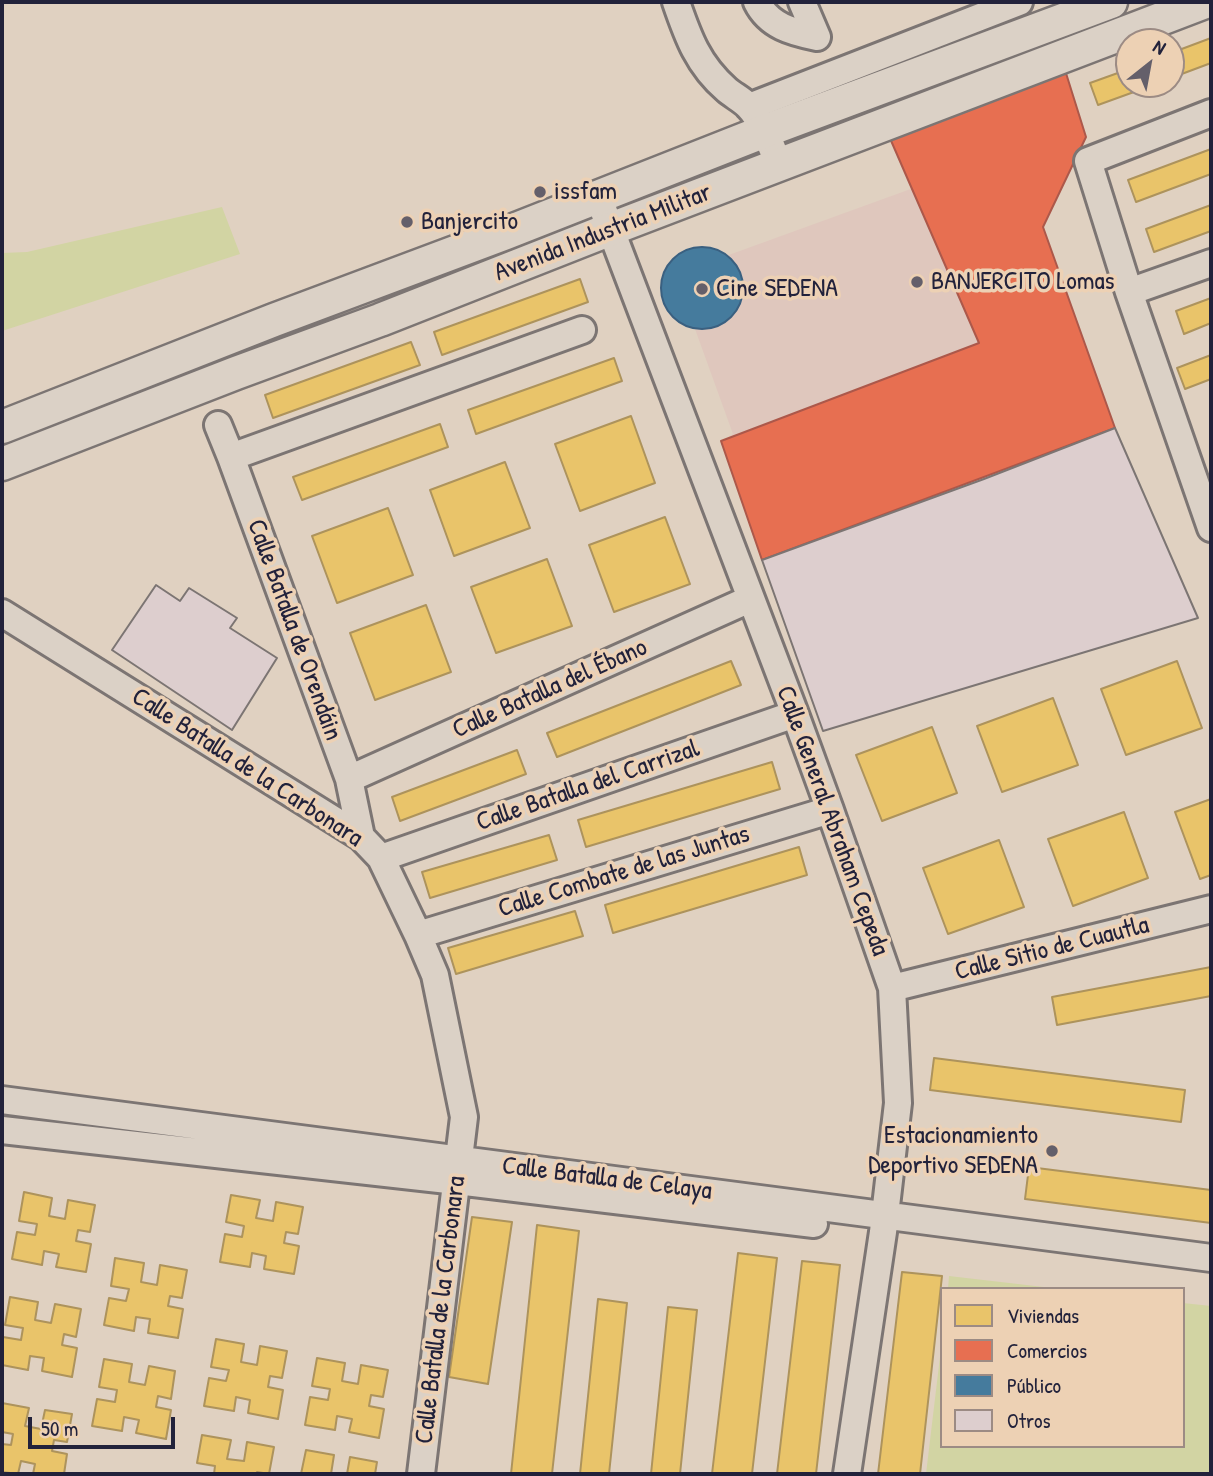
<!DOCTYPE html>
<meta charset="utf-8">
<style>
body{margin:0}
#map{position:relative;width:1213px;height:1476px;overflow:hidden;background:#e0d1c1;font-family:"Patrick Hand",sans-serif}
canvas{display:block}
.frame{position:absolute;inset:0;border:4px solid #22223b;pointer-events:none}
.legend{position:absolute;left:940px;top:1287px;width:245px;height:161px;box-sizing:border-box;background:#edd1b4;border:2px solid #9c8b84;margin:0;padding:9px 12px;list-style:none;font-size:21px;color:#22223b}
.legend li{display:flex;align-items:center;gap:14px;height:35px}
.legend b{width:35px;border:2px solid #9c8b84}
.north{position:absolute;left:1115px;top:28px;width:70px;height:70px;box-sizing:border-box;background:#edd1b4;border:2px solid #9c8b84;border-radius:50%;rotate:31deg;font-size:19px;font-weight:700;line-height:28px;text-align:center;color:#22223b}
.north::after{content:'';display:block;margin:auto;width:24px;height:32px;background:#645f6a;clip-path:polygon(50% 0,100% 100%,50% 72%,0 100%)}
.scale{position:absolute;left:28px;top:1417px;width:147px;height:32px;box-sizing:border-box;border:4px solid #22223b;border-top:0;padding-left:9px;font-size:21px;line-height:24px;white-space:nowrap;color:#22223b;-webkit-text-stroke:5px #edd1b4;paint-order:stroke}
</style>
<div id="map">
<canvas width="1213" height="1476"></canvas>
<div class="frame"></div>
<ul class="legend">
<li><b style="height:19px;background:#e9c46a"></b>Viviendas</li>
<li><b style="height:19px;background:#e76f51"></b>Comercios</li>
<li><b style="height:19px;background:#457b9d"></b>Público</li>
<li><b style="height:19px;background:#ddcece"></b>Otros</li>
</ul>
<div class="north">N</div>
<div class="scale">50 m</div>
</div>
<script>
const ctx = document.querySelector('canvas').getContext('2d');
ctx.lineJoin = 'round';
function paint(path, color) {
  ctx.fillStyle = color;
  ctx.fill(path, 'evenodd');
}
function stroke(path, color, width, dash) {
  ctx.strokeStyle = color;
  ctx.lineWidth = width;
  ctx.lineCap = dash ? 'butt' : 'round';
  ctx.setLineDash(dash || []);
  ctx.stroke(path);
}
function write(font, color, halo, rows, align = 'center') {
  ctx.font = font + ' "Patrick Hand",sans-serif';
  ctx.lineWidth = 7;
  ctx.setLineDash([]);
  ctx.textBaseline = 'middle';
  ctx.strokeStyle = halo;
  ctx.fillStyle = color;
  for (const [text, x, y, turn = 0] of rows) {
    ctx.save();
    ctx.translate(x, y);
    ctx.rotate((+turn || 0) * Math.PI / 180);
    ctx.textAlign = isNaN(turn) ? turn : align;
    if (halo) ctx.strokeText(text, 0, 0);
    ctx.fillText(text, 0, 0);
    ctx.restore();
  }
}
const built = new Path2D(`
 M919,186l60,157 -258,98 12,-7 -38,-105 21,-2 12,-7 9,-11 5,-12 1,-12 -3,-11 -6,-10 -8,-8z`);
const green = new Path2D(`
 M222,207l18,47 -238,77v-78l25,-1z
 M949,1276l112,13h-113z
 M1183,1303l28,3v168h-285l16,-134v106h241z`);
const homes = new Path2D(`
 M1211,38v25l-40,15v-25z
 M1129,69v15h27l-58,21 -8,-22z
 M1211,149v25l-75,28 -8,-22z
 M1211,205v26l-57,21 -8,-23z
 M580,279l8,23 -146,53 -8,-23z
 M1211,298v25l-27,11 -8,-23z
 M411,342l9,23 -147,53 -8,-23z
 M1211,355v24l-26,10 -8,-21z
 M614,358l8,23 -146,53 -8,-24z
 M631,416l24,67 -75,28 -25,-67z
 M440,424l8,23 -146,53 -9,-23z
 M505,462l25,66 -76,28 -24,-66z
 M388,508l25,67 -76,28 -25,-67z
 M665,517l25,67 -76,28 -25,-67z
 M547,559l25,67 -76,27 -25,-66z
 M426,605l25,67 -76,28 -25,-67z
 M731,661l10,24 -184,72 -10,-24z
 M1177,661l25,67 -76,27 -25,-66z
 M1053,698l25,67 -76,27 -25,-66z
 M932,727l25,66 -75,28 -26,-66z
 M517,750l9,24 -126,47 -8,-24z
 M772,762l8,27 -194,58 -8,-27z
 M1211,799v76l-11,4 -25,-67z
 M1124,812l24,66 -75,28 -25,-67z
 M549,835l8,25 -127,38 -8,-26z
 M999,840l25,67 -76,27 -25,-66z
 M799,847l8,28 -194,58 -8,-28z
 M575,911l8,25 -127,38 -8,-26z
 M1211,967v29l-154,29 -5,-28z
 M934,1058l251,32 -4,32 -251,-32z
 M1029,1167l182,23v33l-186,-24z
 M24,1192l28,6 -3,18 16,3 3,-19 27,5 -5,27 -12,-2 -2,11 15,3 -5,28 -30,-5 3,-13 -15,-3 -2,14 -30,-6 5,-27 18,3 2,-11 -18,-3z
 M231,1195l29,5 -4,18 17,3 3,-19 27,5 -5,27 -12,-2 -2,11 15,3 -5,28 -30,-5 2,-13 -14,-3 -2,14 -30,-5 5,-28 17,3 2,-11 -18,-4z
 M472,1217l40,5 -24,162 -39,-7z
 M537,1225l42,6 -27,243h-41z
 M738,1253l39,5 -25,216h-40z
 M115,1258l29,5 -3,19 16,3 3,-20 27,5 -5,28 -12,-2 -2,10 15,3 -5,29 -30,-5 2,-14 -14,-2 -2,14 -30,-6 5,-27 17,3 3,-12 -18,-3z
 M802,1261l38,4 -24,209h-39z
 M902,1272l40,4 -22,198h-42z
 M10,1297l28,5 -3,18 16,3 4,-19 26,5 -5,28 -12,-3 -2,11 15,3 -5,29 -30,-6 2,-13 -14,-2 -2,14 -26,-5 1,-28 18,3 2,-12 -18,-3z
 M598,1299l29,4 -18,171h-29z
 M668,1307l29,3 -17,164h-29z
 M216,1339l28,5 -3,18 16,3 3,-19 27,5 -5,27 -12,-2 -2,11 15,3 -5,29 -30,-6 2,-13 -14,-3 -2,14 -30,-5 5,-28 17,3 3,-11 -18,-3z
 M317,1358l28,5 -3,18 16,3 3,-19 27,5 -5,27 -12,-2 -2,11 15,3 -5,29 -30,-6 3,-13 -15,-3 -2,14 -30,-5 5,-28 18,3 2,-11 -18,-3z
 M104,1359l28,5 -3,18 16,3 4,-19 26,5 -4,28 -13,-3 -2,11 15,3 -5,29 -30,-6 3,-13 -15,-3 -2,14 -30,-5 5,-27 18,3 2,-12 -18,-3z
 M2,1403l27,5 -4,18 16,3 4,-19 27,4 -5,28 -13,-2 -2,11 15,3 -3,20h-31l2,-10 -14,-3 -3,13 -16,-2v-28l9,1 2,-11 -11,-2z
 M202,1435l29,5 -4,19 17,2 3,-19 27,5 -5,27 -12,-2 -1,2h-42l1,-8 -18,-3z
 M306,1450l28,5 -3,19h2h-32z
 M350,1457l27,5 -2,12h-28z`);
const shops = new Path2D(`
 M1065,70l21,67 -43,90 72,201 -353,132 -41,-119 258,-98 -90,-207z`);
const public = new Path2D(`
 M661 288a41 41 0 1 1 82 0a41 41 0 1 1-82 0Z`);
const building = new Path2D(`
 M1115,428l83,190 -375,113 -61,-171 222,-81z
 M156,585l24,16 9,-13 48,30 -7,10 47,30 -45,72 -120,-80z`);
const minor = new Path2D(`
 M676,2c12,35 22,63 51,88 7,6 16,10 22,17 13,13 23,41 30,58
 M757,2c12,24 35,30 60,35
 M802,2l15,35
 M749,107l270,-105
 M1211,113l-123,48 41,131 82,236
 M598,196l197,518 35,96 62,178 6,115 -15,129 -36,242
 M1129,292l82,-29
 M218,425l13,32 118,322 12,58
 M231,457l351,-127
 M2,613l359,224 20,21 37,77 17,40 29,142 -43,357
 M349,779l401,-180
 M381,858l414,-144
 M418,935l412,-125
 M892,988l319,-79
 M2,1100l1209,158
 M2,1130l455,51 357,43`);
const major = new Path2D(`
 M2,427l272,-107 232,-87 259,-102 346,-129
 M2,464l234,-91 144,-53 231,-91 594,-227`);
const markers = [
 [540,192,7,"#645f6a"],
 [407,222,7,"#645f6a"],
 [917,282,7,"#645f6a"],
 [702,289,7,"#645f6a"],
 [1052,1151,7,"#645f6a"]
];
const poiNames = [
 ["issfam",554,192],
 ["Banjercito",421,222],
 ["BANJERCITO Lomas",931,282],
 ["Cine SEDENA",716,289],
 ["Estacionamiento",1038,1136,"right"],
 ["Deportivo SEDENA",1038,1166,"right"]
];
const streetNames = [
 ["Avenida Industria Militar",603,233,-21],
 ["Calle Batalla de Orendáin",294,630,70],
 ["Calle Batalla del Ébano",550,689,-24],
 ["Calle Batalla de la Carbonara",247,768,33],
 ["Calle Batalla del Carrizal",588,786,-19],
 ["Calle General Abraham Cepeda",832,821,70],
 ["Calle Combate de las Juntas",624,872,-17],
 ["Calle Sitio de Cuautla",1052,949,-14],
 ["Calle Batalla de Celaya",607,1179,7],
 ["Calle Batalla de la Carbonara",441,1310,-83]
];
paint(built, '#dfc7bd');
paint(green, '#d2d4a3');
paint(homes, '#e9c46a');
stroke(homes, '#ad935c', 2);
paint(shops, '#e76f51');
stroke(shops, '#ac584a', 2);
paint(public, '#457b9d');
stroke(public, '#3a6080', 2);
paint(building, '#ddcece');
stroke(building, '#7c7573', 2);
stroke(minor, '#7c7573', 32);
stroke(major, '#7c7573', 37);
stroke(minor, '#dbd1c6', 26);
stroke(major, '#dbd1c6', 32);
for (const [x, y, r, color] of markers) {
  const dot = new Path2D();
  dot.arc(x, y, r, 0, 2 * Math.PI);
  ctx.fillStyle = color;
  ctx.fill(dot);
  stroke(dot, '#edd1b4', 2.5);
}
write('26px', '#22223b', '#edd1b4', poiNames, 'left');
write('26px', '#22223b', '#edd1b4', streetNames);
</script>
